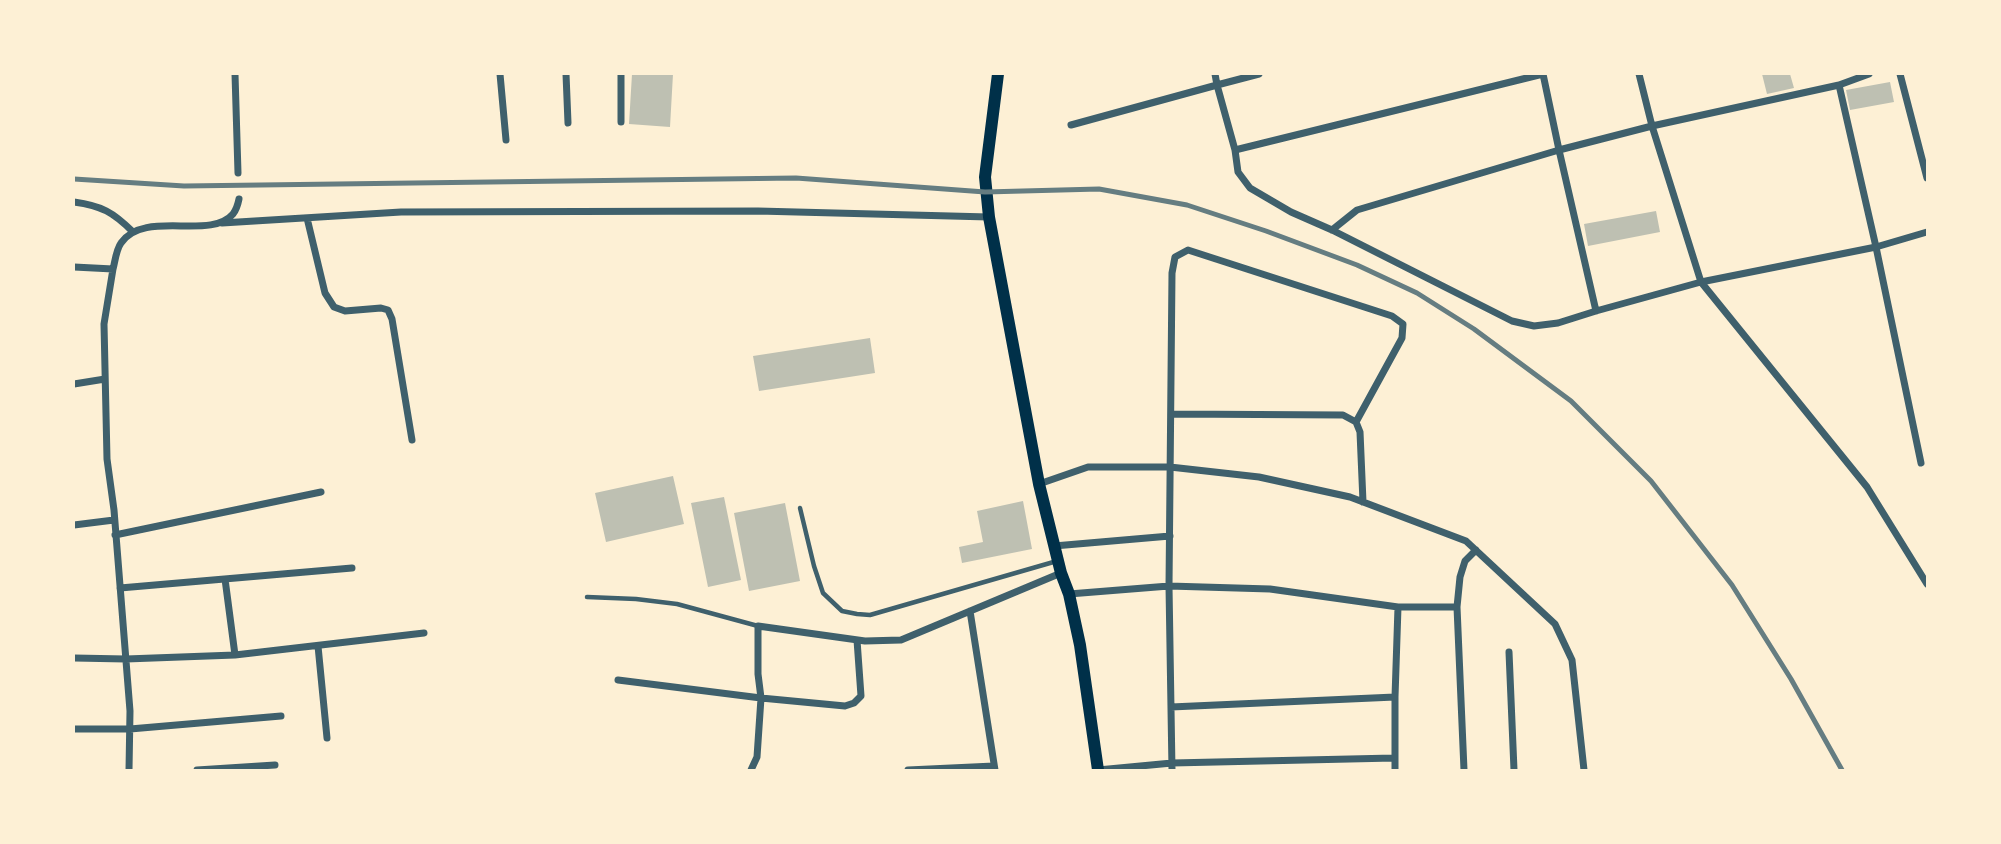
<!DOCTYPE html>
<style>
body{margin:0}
#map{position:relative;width:2001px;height:844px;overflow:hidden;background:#fdf0d5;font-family:Helvetica,sans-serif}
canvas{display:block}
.frame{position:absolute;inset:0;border:75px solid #fdf0d5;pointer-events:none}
</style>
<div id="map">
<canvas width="2001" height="844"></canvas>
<div class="frame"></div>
</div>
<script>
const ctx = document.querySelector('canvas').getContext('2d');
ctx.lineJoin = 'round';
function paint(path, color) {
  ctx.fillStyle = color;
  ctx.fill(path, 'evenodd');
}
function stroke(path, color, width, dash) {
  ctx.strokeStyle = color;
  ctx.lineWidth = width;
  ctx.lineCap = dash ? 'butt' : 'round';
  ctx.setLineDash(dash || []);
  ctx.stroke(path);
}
const building = new Path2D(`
 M632,74h41l-3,53 -41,-3z
 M1762,74h28l4,14 -27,6z
 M1890,82l4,20 -44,8 -4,-20z
 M1656,211l4,21 -72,14 -4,-22z
 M870,338l5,35 -116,18 -6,-35z
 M673,476l11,48 -78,18 -11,-49z
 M724,497l17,83 -33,7 -17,-84z
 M1023,501l9,48 -70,14 -3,-16 24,-5 -6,-31z
 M785,503l15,78 -51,10 -15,-78z`);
const service = new Path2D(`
 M800,508l14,58 9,27 19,18 15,3 13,1 187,-54
 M587,597l49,2 41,5 81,22`);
const minor = new Path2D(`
 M235,74l3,99
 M500,74l6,66
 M566,74l2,49
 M1215,74l2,11 42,-11
 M1639,74l13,52 49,156 166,205 60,97
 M1900,74l27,104
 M1839,85l37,162 45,216
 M621,122v-48
 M1071,125l146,-40 18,65 308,-76
 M1235,150l3,22 12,16 41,24 41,18 180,91 22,5 24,-3 38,-12 105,-29 175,-35 51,-15
 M74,202c28,4 39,10 59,30
 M307,218l18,75 9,14 11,4 36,-3 7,2 4,9 20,121
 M222,223l179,-11 357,-1 231,6
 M1332,230l25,-20 202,-60 -16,-76
 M74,267l39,2 -9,55 3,135 7,51 16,201 -1,59
 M113,269c2,-7 3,-19 8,-26 23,-34 89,-2 112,-29 3,-4 5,-10 6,-15
 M1596,311l-37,-161 93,-24 187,-41 30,-11
 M74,384l31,-5
 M1172,414l171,1 13,7 4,10 3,70
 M1039,484l49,-17h82l89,10 91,20 116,44 89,83 17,36 12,110
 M74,525l40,-5
 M115,535l206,-43
 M1054,546l116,-10
 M225,579l10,76
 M120,588l232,-20
 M1069,594l100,-8 101,3 128,18 -3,90v73
 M1398,607h59
 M970,611l25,159
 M318,646l9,92
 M1509,652l5,118
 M74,658l52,1 109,-4 189,-22
 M618,680l143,18 84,8 9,-3 7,-7 -4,-56
 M1171,707l224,-10
 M74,729h56l151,-13
 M197,770l78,-5
 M751,770l6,-13 4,-59 -3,-24v-48l107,15 36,-1 160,-67
 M908,770l86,-4
 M1098,770l74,-7 222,-5
 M1172,770l-3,-184 3,-313 3,-16 13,-7 204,66 11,8 -1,14 -46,84
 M1464,770l-7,-163 3,-30 5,-16 11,-11`);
const secondary = new Path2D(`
 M998,74l-13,103 4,40 50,267 22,89 8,21 11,51 18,125`);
const rail = new Path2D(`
 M74,179l110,7 612,-8 189,14 114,-3 88,16 79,26 91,34 60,28 57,36 97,72 80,80 81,104 59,94 51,91`);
paint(building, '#bec0b2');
stroke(service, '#3f606c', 4.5);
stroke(minor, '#3f606c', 7);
stroke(secondary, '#003049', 12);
stroke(rail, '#657d81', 5);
</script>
